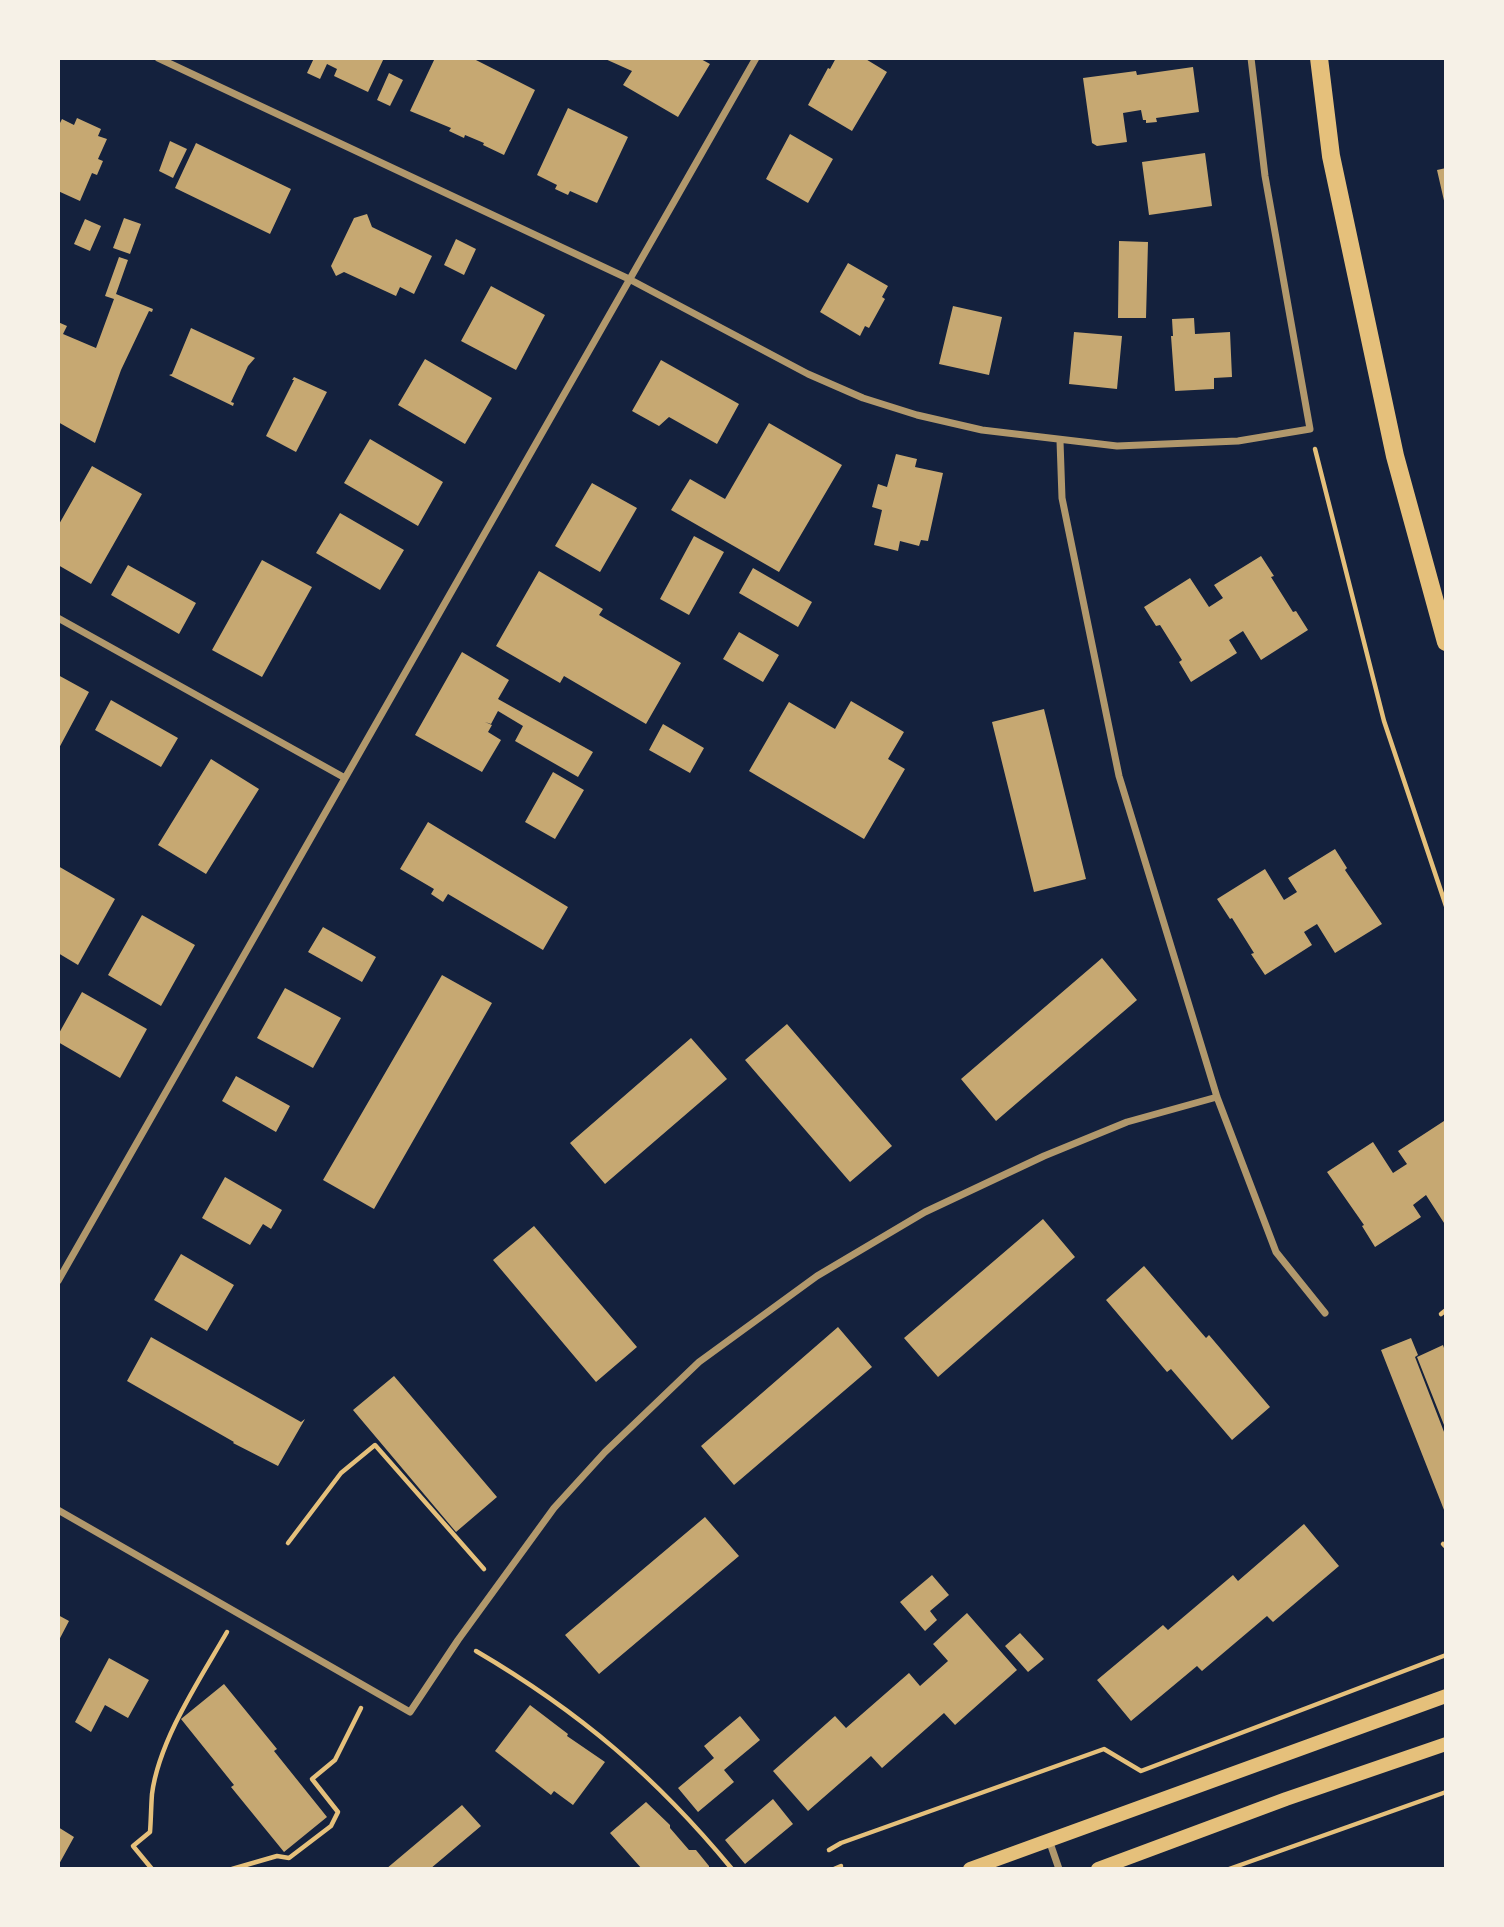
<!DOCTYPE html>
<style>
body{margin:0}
#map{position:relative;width:1504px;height:1927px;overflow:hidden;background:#14213d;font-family:Signika,sans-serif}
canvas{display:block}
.frame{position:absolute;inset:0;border:60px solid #f6f1e7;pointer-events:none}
</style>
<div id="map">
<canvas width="1504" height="1927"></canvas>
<div class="frame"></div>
</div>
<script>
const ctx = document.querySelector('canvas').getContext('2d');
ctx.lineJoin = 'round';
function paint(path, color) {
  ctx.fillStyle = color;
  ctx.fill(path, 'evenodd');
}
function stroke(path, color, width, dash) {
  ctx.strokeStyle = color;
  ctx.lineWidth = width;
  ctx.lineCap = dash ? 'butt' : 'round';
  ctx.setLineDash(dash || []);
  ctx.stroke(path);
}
const building = new Path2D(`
 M314,58h70l-16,34 -34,-16 3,-7 -10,-5 -7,15 -13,-6z
 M435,58h37l63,32 -31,65 -21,-10 1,-2 -19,-8 -1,3 -15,-7 2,-3 -41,-17z
 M603,58h96l11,6 -32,53 -55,-32 9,-14z
 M836,58h28l23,14 -35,59 -44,-26 20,-37 2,1z
 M1193,67l6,45 -43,6 1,4 -11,1v-3h-3l-2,-10 -18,3 4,29 -30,4 -5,-3 -9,-65 53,-7 1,4z
 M389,73l14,7 -13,26 -13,-6z
 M568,108l60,29 -31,66 -27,-12 -2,4 -13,-6 2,-4 -20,-10z
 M77,118l24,11 -3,7 9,3 -9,20 5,2 -6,14 -5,-2 -12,28 -22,-10v-64l4,-8 12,6z
 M790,134l43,25 -25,44 -42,-24z
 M170,141l17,8 -14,29 -14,-7z
 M196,143l95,46 -21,45 -95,-46z
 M1205,153l7,53 -63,9 -7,-53z
 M1446,168v36l-1,1 -8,-35z
 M367,214l5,13 60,29 -18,38 -14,-7 -4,9 -52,-24 -8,4 -5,-10 23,-48z
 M124,218l17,6 -11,30 -17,-6z
 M85,219l16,7 -11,25 -16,-7z
 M456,239l20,10 -12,26 -20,-10z
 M1119,241l29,1 -2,76h-28z
 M119,257l9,3 -12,34 37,15 -1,3 -3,-1 -28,59 -26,73 -37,-21v-100l9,4 -4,8 33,14 18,-49 -9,-3z
 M848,263l40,23 -6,11 3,2 -16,29 -4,-2 -5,10 -40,-24z
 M491,286l54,29 -29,55 -55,-29z
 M953,306l49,11 -13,58 -50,-11z
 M1194,318l1,16 35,-2 2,45 -18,1v11l-39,2 -4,-55h2l-1,-17z
 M191,328l64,30 -7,8 -17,36 3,1 -1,3 -64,-31 3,-1z
 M1074,332l48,4 -5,53 -48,-5z
 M425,359l67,39 -27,46 -67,-39z
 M661,360l78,44 -22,40 -48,-27 -10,9 -27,-15z
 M294,377l33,15 -31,60 -30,-16 28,-56h-2z
 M769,423l73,42 -63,107 -108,-62 19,-31 35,20z
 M370,439l73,43 -25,44 -74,-43z
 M896,454l21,5 -2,8 28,6 -15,68 -7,-1 -2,6 -19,-5 -2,10 -24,-6 8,-35 -10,-3 6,-23 9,3z
 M92,466l50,28 -51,90 -33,-19v-39z
 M592,483l45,25 -37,64 -45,-26z
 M340,513l64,37 -24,40 -64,-37z
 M694,536l30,16 -35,63 -29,-16z
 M1261,556l13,20 -3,1 22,35 3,-1 12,19 -47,30 -18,-29 -14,9 8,13 -46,29 -12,-20 3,-2 -22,-35 -4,1 -12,-19 46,-29 19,29 14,-9 -9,-13z
 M262,560l50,27 -50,90 -50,-27z
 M128,565l68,38 -17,31 -68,-39z
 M753,568l59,34 -14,25 -59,-34z
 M539,571l64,38 -4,6 82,48 -35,61 -82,-48 -4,7 -64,-37z
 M739,632l40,23 -16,27 -40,-23z
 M462,652l47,28 -11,19 95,53 -15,25 -63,-36 8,-15 -25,-15 -7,13 -6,-2 7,3 -4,7 13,8 -19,32 -67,-37z
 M58,675l31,17 -31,58z
 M111,700l67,38 -17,29 -66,-37z
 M851,701l53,31 -16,27 17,10 -41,70 -115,-68 40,-69 46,27z
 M1044,709l42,170 -52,13 -42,-170z
 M663,724l41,24 -14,25 -41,-23z
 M211,759l48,30 -53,85 -48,-29z
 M553,772l31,18 -29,49 -30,-17z
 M428,822l140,85 -25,43 -95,-56 -5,8 -12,-8 3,-5 -34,-20z
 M1335,849l12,19 -2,2 37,54 -47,29 -18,-29 -13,8 8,13 -47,30 -14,-21 3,-1 -22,-35 -2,1 -13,-20 48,-30 19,31 13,-8 -9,-14z
 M58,866l57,33 -37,66 -20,-12z
 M142,915l53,30 -34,61 -53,-31z
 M323,927l53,30 -14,25 -54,-30z
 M1102,958l35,42 -141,121 -35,-42z
 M442,975l50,28 -118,206 -51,-29z
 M285,988l56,30 -28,50 -56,-30z
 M82,992l65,37 -27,49 -62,-36v-7z
 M787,1024l105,122 -42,36 -105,-122z
 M691,1038l36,41 -122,105 -35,-41z
 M236,1076l54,30 -14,26 -54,-31z
 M1444,1121l2,3v102l-20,-31 -13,10 8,12 -46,30 -13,-21 2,-1 -37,-53 46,-30 20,31 14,-9 -9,-13z
 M225,1177l57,33 -11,19 -8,-5 -13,21 -48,-27z
 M1043,1219l32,38 -137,120 -34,-39z
 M534,1226l103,121 -41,35 -103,-122z
 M181,1254l53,31 -27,46 -53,-31z
 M1144,1266l62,72 3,-3 61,72 -38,33 -61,-71 -4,3 -61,-72z
 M838,1327l34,40 -138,118 -33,-39z
 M151,1337l150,85 4,-3 -27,47 -45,-23 1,-1 -107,-61z
 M1411,1338l7,17 -3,2 31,80v78l-65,-165z
 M1443,1345l3,9v76l-29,-73z
 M394,1376l103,121 -41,35 -103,-122z
 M705,1517l34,39 -140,118 -34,-39z
 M1304,1524l35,42 -66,56 -6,-6 -65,55 -5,-5 -66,55 -34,-41 66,-55 5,5 65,-55 5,6z
 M932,1575l17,20 -19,16 7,9 -12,11 -25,-29z
 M967,1613l50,57 -62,55 -11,-12 -62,55 -11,-12 -63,55 -35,-40 62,-55 11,12 63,-55 11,13 28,-25 -15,-17z
 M58,1615l11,6 -11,21z
 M1020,1633l24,26 -16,13 -23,-26z
 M109,1658l40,22 -21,38 -23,-13 -14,27 -16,-10z
 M224,1684l53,65 -3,2 53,66 -43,35 -53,-65 3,-2 -53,-66z
 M530,1705l38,29 -1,2 38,26 -32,43 -19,-14 -3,4 -56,-44z
 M740,1716l20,24 -36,30 10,12 -36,30 -20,-24 36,-30 -10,-12z
 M773,1799l20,25 -48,40 -20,-24z
 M646,1802l24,23v3l19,22h7l13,16v3h-67l-32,-36z
 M462,1805l19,21 -51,43h-44z
 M58,1827l16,10 -16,29z`);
const path = new Path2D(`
 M1315,449l69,272 62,185
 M1441,1314l5,-4
 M288,1543l53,-70 34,-28 109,124
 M1443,1544l3,3
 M476,1651c104,61 180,126 256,218
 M829,1850l12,-7 263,-94 37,22 305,-116
 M152,1869l-19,-23 17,-14c1,-12 1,-25 2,-38 7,-54 48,-115 75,-162
 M232,1869l45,-13 12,2 42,-32 7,-14 -26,-33 23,-19 26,-52
 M834,1869l7,-3
 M1229,1869l217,-77`);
const minor = new Path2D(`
 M158,58l471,221 179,95 55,24 54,17 65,15 135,16 121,-5 72,-12 -45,-253 -14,-118
 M1060,441l2,57 57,278 98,321 59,155 49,61
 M58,618l287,160
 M58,1281l698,-1223
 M58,1510l352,202 48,-72 96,-132 51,-56 94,-90 118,-86 108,-64 119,-56 83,-34 90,-25
 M1049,1840l10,29`);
const secondary = new Path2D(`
 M970,1869l476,-173
 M1098,1869l188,-70 160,-55`);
const primary = new Path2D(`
 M1319,58l12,98 64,300 51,186`);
paint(building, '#c6a872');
stroke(path, '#e5c07b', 4.5);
stroke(minor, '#b1986c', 7);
stroke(secondary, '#e5c07b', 14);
stroke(primary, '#e5c07b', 18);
</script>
